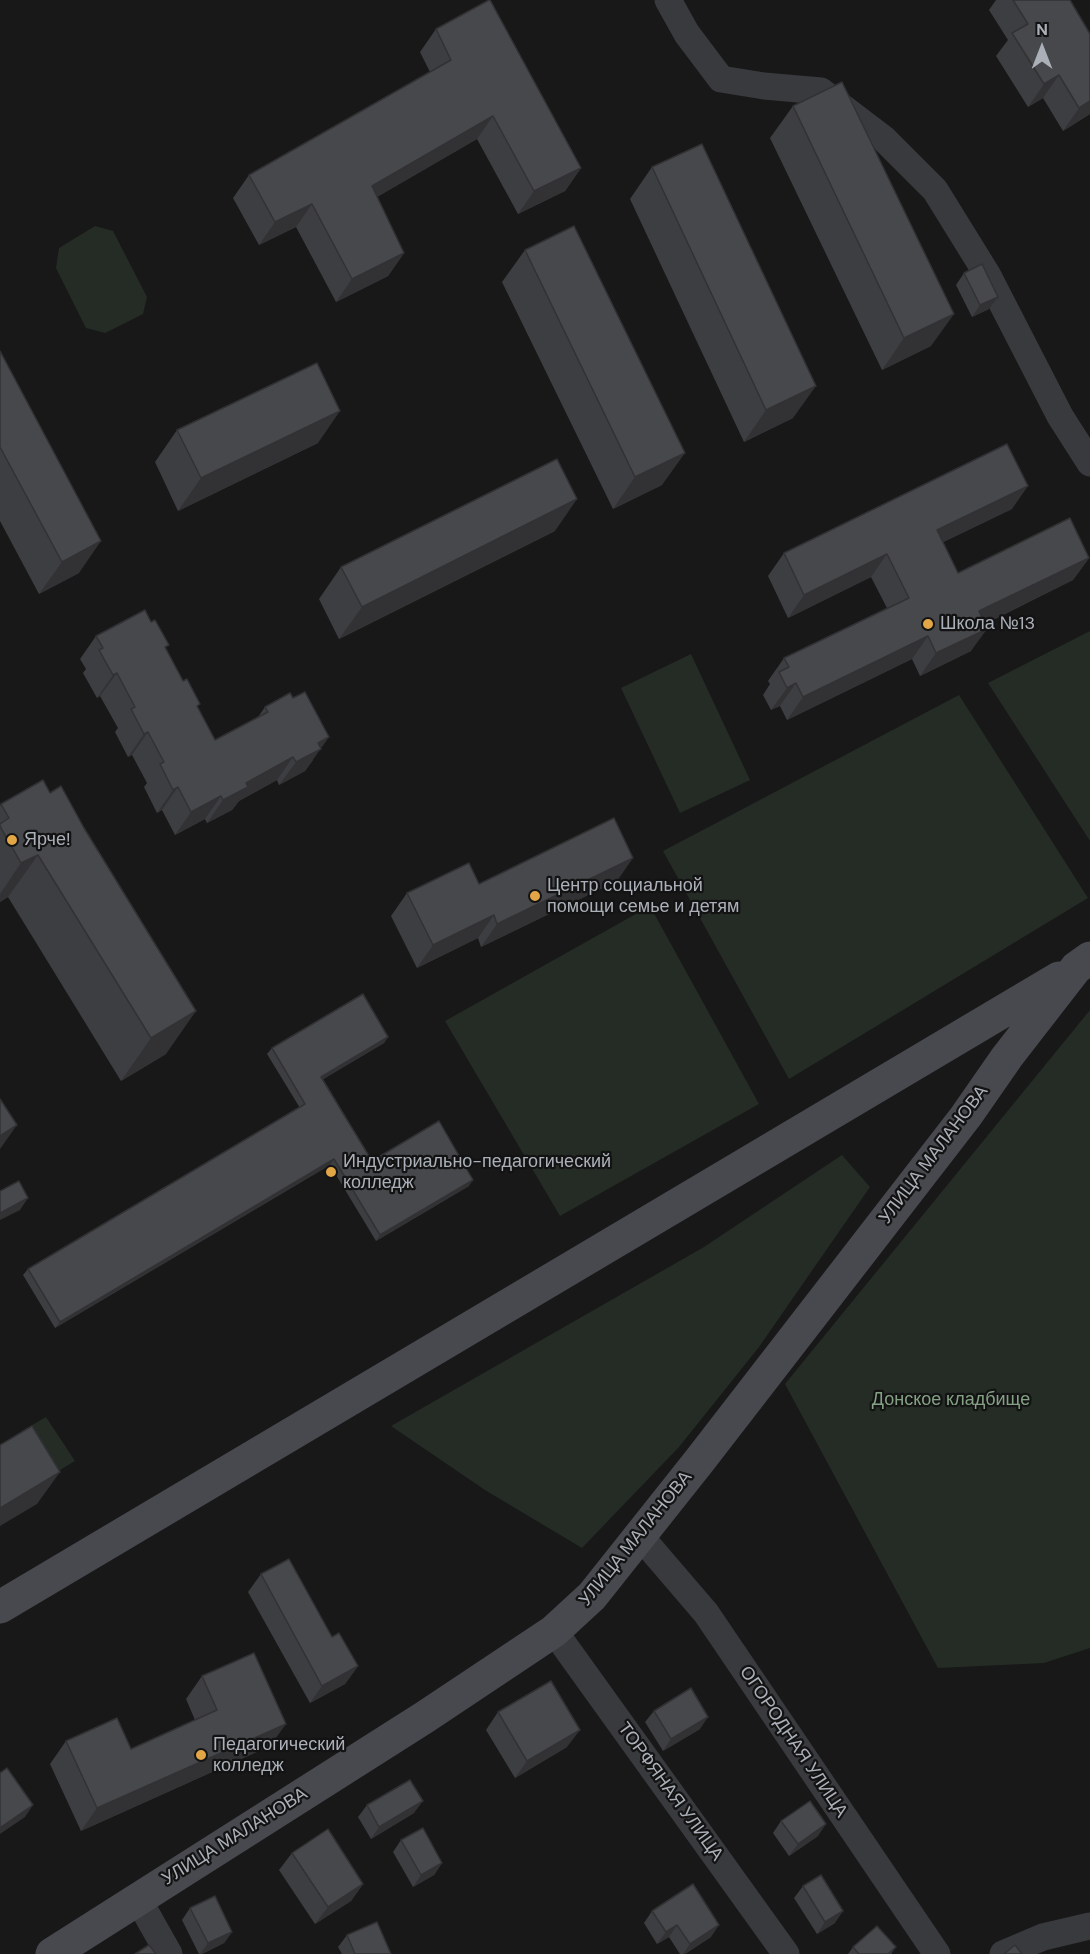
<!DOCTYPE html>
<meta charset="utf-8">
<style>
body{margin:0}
#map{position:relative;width:1090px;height:1954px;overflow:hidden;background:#181819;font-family:"DM Sans",sans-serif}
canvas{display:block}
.north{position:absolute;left:1012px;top:18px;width:60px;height:60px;-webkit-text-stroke:4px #131314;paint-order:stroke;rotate:0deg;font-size:16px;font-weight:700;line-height:24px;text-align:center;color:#abb0b8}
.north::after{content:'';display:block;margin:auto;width:21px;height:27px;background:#abb0b8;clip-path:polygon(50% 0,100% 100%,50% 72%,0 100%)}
</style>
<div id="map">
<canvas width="1090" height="1954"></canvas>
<div class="north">N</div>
</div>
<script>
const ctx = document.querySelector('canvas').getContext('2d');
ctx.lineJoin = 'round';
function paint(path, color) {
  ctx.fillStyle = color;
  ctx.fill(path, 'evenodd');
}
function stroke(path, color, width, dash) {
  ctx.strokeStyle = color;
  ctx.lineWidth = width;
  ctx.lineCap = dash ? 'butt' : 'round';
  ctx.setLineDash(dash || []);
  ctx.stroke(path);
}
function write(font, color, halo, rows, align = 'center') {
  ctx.font = font + ' "DM Sans",sans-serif';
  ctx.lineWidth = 4.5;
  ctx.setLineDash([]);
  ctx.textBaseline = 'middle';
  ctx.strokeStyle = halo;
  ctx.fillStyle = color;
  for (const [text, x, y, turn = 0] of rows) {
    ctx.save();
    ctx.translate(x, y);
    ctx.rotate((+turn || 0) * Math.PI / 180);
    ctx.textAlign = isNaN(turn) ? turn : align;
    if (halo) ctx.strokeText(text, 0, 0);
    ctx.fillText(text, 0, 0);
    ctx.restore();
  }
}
const green = new Path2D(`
 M95,226l18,5 34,66 -4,17 -38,19 -19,-5 -30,-60 3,-20z
 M1090,631v210l-102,-158z
 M691,654l59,126 -70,33 -59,-125z
 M959,695l129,203 -299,181 -126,-228z
 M650,906l109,198 -199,112 -115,-195z
 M1090,1010v638l-46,15 -106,5 -153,-284z
 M842,1155l28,32 -111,160 -80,100 -97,101 -97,-58 -94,-64 313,-179z
 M46,1417l29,44 -25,15 -28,-45z`);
const street = new Path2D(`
 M668,0l19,34 34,45 43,7 57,5 63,48 51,51 52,84 73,142 30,47
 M640,1536l66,77 231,341
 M554,1631l232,323
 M138,1899l31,55
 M1003,1954l40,-17 47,-11`);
const secondary = new Path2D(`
 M0,1607l1059,-629
 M52,1954l373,-237 129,-86 38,-35 108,-136 266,-344 41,-59 69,-89 14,-10`);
const wall = new Path2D(`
 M996,0h74l20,34v80l-27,17 -20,-33 -15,9 -32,-51 12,-16 -19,-30z
 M436,29l145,139 -16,23 -47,23 -41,-75 -100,58 27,56 -16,23 -52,26 -40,-75 -37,18 -26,-47 16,-23 181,-103 -10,-20z
 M793,106l138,240 -49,24 -112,-232z
 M652,167l141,251 -49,24 -114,-243z
 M525,250l137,235 -49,24 -111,-227z
 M964,273l25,36 -17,8 -16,-32z
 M0,351l79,222 -40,21 -39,-73z
 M177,430l141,13 -140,68 -23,-49z
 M1012,509l-69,33 15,31 131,-15 -16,22 -88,44 -14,27 -51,25 -8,-17 -125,61 -7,-14 -9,4 -8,-15 7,-11 -2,-3 16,-23 103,-50 -16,-31 -83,41 -20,-42 16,-23z
 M555,531l-216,108 -20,-40 22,-32z
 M96,636l70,14 49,90 43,-23 7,-10 48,53 -8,11 -26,14 -2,-5 -38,21 -7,9 -25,13 -2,-4 -30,16 -13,-25 -5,3 -13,-26 3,-4 -15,-28 -4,2 -13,-25 3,-4 -18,-32 -3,2 -14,-25 3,-4 -6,-10z
 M43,780l123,274 -45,27 -113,-184 -8,5v-96l1,-2z
 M617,881l-136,66 -3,-9 -61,30 -26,-52 16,-23 72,-9z
 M388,1037l-4,6 -61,36 49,82 97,25 -93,55 -46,-76 -275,163 -32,-53 5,-6 272,-161 -33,-54 5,-6z
 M261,1574l97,92 -13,18 -35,19 -62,-111z
 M202,1676l68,70 -189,85 -31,-67 16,-23 65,8 64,-29 -9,-21z
 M654,1711l46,18 -37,22 -18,-29z
 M498,1712l69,35 -52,31 -29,-48z
 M367,1805l47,8 -43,26 -13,-22z
 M781,1821l37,15 -29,20 -16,-23z
 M401,1840l41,23 -8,12 -21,12 -20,-35z
 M292,1853l71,31 -12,17 -36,23 -36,-54z
 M803,1886l32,37 -18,11 -23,-36z
 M190,1908l42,24 -8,11 -22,11h-3l-17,-34z
 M652,1911l59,26 -26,17h-5l-11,-17 -12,7 -13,-21z
 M347,1935l44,19h-49l-4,-7z
 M853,1947h43l-5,7h-43z`);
const shadedWall = new Path2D(`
 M1059,75l-16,23 -15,9 16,-23z
 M1090,101v13l-27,17 16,-23z
 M493,116l-16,23 -121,70 16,-23z
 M581,168l-16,23 -47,23 16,-23z
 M312,204l-16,23 -37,18 16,-23z
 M404,253l-16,23 -52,26 16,-23z
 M998,297l-9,12 -17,8 8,-12z
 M954,314l-23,32 -49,24 22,-32z
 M816,386l-23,32 -49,24 22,-32z
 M340,411l-22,32 -140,68 23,-33z
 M685,453l-23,32 -49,24 22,-32z
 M1028,486l-16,23 -91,44 16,-23z
 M577,499l-22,32 -216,108 23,-32z
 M101,541l-22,32 -40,21 23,-32z
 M887,554l-16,23 -83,41 16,-23z
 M1089,558l-16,22 -110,54 16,-23z
 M987,629l-16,22 -51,25 16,-23z
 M928,636l-16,23 -125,61 16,-23z
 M117,673l-17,23 -3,2 16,-23z
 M796,683l-16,23 -9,4 16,-22z
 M148,732l-16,23 -4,2 16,-23z
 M329,737l-24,34 -26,14 17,-23 22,-19z
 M293,757l-16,23 -38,21 -7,9 -25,13 16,-23 23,-17z
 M178,787l-16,23 -5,3 16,-23z
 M221,796l-16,23 -30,16 16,-23z
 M38,855l-30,42 -8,5v-8l21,-31z
 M633,858l-16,23 -136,66 16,-23z
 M494,915l-16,23 -61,30 16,-23z
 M196,1011l-30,43 -45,27 30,-43z
 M388,1037l-4,6 -67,40 4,-6z
 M17,1125l-17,24v-13z
 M334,1159l-4,6 -275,163 5,-6z
 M473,1180l-4,6 -93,55 4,-6z
 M28,1198l-8,12 -20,10v-7z
 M60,1472l-23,32 -37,22v-18z
 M358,1666l-13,18 -35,19 12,-17z
 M708,1717l-8,12 -37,22 8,-12z
 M286,1724l-16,22 -189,85 16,-23z
 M580,1730l-13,17 -52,31 12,-17z
 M423,1801l-9,12 -43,26 8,-12z
 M33,1805l-8,12 -25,17v-6z
 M826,1824l-8,12 -29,20 9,-12z
 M442,1863l-8,12 -21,12 8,-12z
 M363,1884l-12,17 -36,23 13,-17z
 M843,1911l-8,12 -18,11 8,-12z
 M677,1925l-8,12 -12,7 9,-12z
 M719,1925l-8,12 -26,17h-2l7,-10z
 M232,1932l-8,11 -22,11h-2l8,-11z`);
const building = new Path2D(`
 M489,0h1l91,168 -47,23 -41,-75 -121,70 32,67 -52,26 -40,-75 -37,18 -26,-47 202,-115 -15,-31z
 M1013,0h57l20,34v67l-11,7 -20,-33 -15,9 -32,-51 16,-9z
 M842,82l112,232 -50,24 -111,-232z
 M702,144l114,242 -50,24 -114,-243z
 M574,226l111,227 -50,24 -110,-227z
 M982,264l16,33 -18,8 -16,-32z
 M0,351l101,190 -39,21 -62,-115z
 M317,363l23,48 -139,67 -24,-48z
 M1007,444l21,42 -91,44 21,43 112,-55 19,40 -110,53 8,18 -51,24 -8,-17 -125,61 -7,-14 -9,5 -8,-16 10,-5 -5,-9 125,-60 -22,-44 -83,41 -20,-42z
 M557,459l20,40 -215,108 -21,-40z
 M145,610l6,12 4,-2 14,25 -4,2 18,34 4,-2 13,25 -3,2 18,34 53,-28 -3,-5 25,-14 3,5 12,-6 24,45 -11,6 3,6 -25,13 -3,-5 -47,26 2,4 -25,13 -2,-4 -30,16 -13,-25 -5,3 -13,-26 4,-2 -16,-30 -4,2 -13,-25 4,-2 -18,-34 -4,2 -14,-25 4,-2 -7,-12z
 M43,780l7,13 11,-7 23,42 112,183 -45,27 -113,-183 -17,8 -21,-37v-2l9,-6 -8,-14z
 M614,818l19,40 -136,66 -3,-9 -61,30 -26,-52 62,-30 10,21z
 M363,994l25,43 -67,40 51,84 67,-40 34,59 -93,55 -46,-76 -274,163 -32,-53 277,-165 -33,-56z
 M0,1099l17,26 -17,11z
 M19,1181l9,17 -28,15v-22z
 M32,1426l28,46 -60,36v-63z
 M289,1559l43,78 7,-4 19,33 -36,20 -61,-112z
 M254,1653l32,71 -189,84 -31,-67 51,-23 14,31 86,-39 -15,-34z
 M551,1681l29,49 -53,31 -29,-49z
 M691,1688l17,29 -37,22 -17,-28z
 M7,1768l26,37 -33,23v-55z
 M410,1780l13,21 -44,26 -12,-22z
 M810,1801l16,23 -28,20 -17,-23z
 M423,1828l19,35 -21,12 -20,-35z
 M328,1829l35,55 -35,23 -36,-54z
 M821,1875l22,36 -18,11 -22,-36z
 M693,1884l26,41 -29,19 -13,-19 -11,7 -14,-21z
 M215,1896l17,36 -24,11 -18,-35z
 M377,1922l14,32h-36l-8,-19z
 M877,1926l19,21 -8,7h-29l-6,-7z
 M149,1945l7,9h-21z
 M1015,1945l7,9h-18z`);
const markers = [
 [928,624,6,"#e2a647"],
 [12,840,6,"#e2a647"],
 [535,896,6,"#e2a647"],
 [331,1172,6,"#e2a647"],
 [201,1755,6,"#e2a647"]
];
const poiNames = [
 ["Школа №13",940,624],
 ["Ярче!",24,840],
 ["Центр социальной",547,886],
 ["помощи семье и детям",547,907],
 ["Индустриально-педагогический",343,1162],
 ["колледж",343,1183],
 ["Педагогический",213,1745],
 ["колледж",213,1766]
];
const streetNames = [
 ["УЛИЦА МАЛАНОВА",934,1155,-53],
 ["УЛИЦА МАЛАНОВА",636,1539,-51],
 ["ОГОРОДНАЯ УЛИЦА",793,1742,56],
 ["ТОРФЯНАЯ УЛИЦА",670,1792,54],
 ["УЛИЦА МАЛАНОВА",235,1837,-32]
];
const parkNames = [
 ["Донское кладбище",951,1400]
];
paint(green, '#242c25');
stroke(street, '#393a3e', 27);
stroke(secondary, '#47494e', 33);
paint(wall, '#3d3e41');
paint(shadedWall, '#323235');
paint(building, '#47484c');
stroke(building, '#323235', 1.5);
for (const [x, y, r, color] of markers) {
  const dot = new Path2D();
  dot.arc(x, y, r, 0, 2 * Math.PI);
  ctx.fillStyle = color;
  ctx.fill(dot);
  stroke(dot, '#131314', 2);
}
write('18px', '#abb0b8', '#131314', poiNames, 'left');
write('18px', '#abb0b8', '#131314', streetNames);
write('18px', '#84a184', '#131314', parkNames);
</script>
